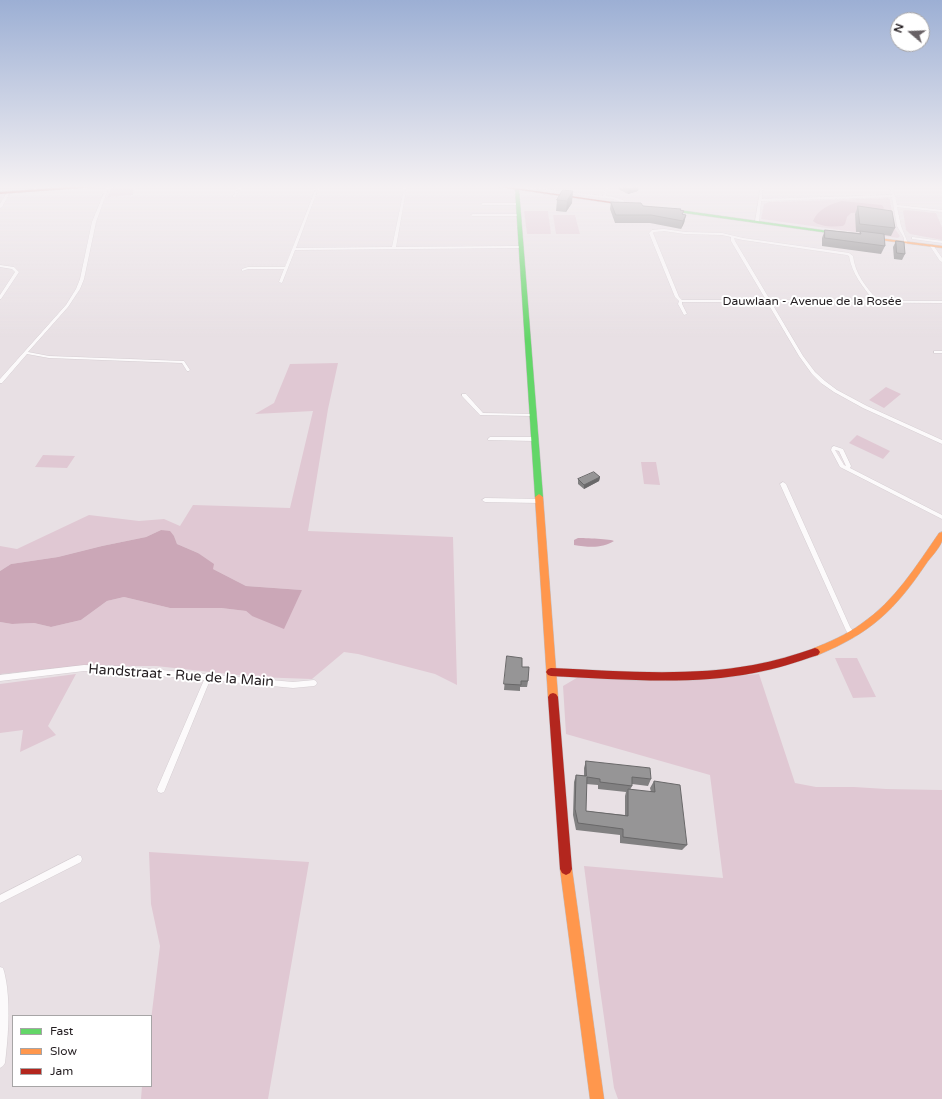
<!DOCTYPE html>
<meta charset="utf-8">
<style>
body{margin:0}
#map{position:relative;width:942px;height:1099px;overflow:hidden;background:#e8e0e4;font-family:"Varela Round",sans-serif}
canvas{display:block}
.legend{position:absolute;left:12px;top:1015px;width:140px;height:72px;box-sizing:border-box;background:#fff;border:1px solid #a7a5a6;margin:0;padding:5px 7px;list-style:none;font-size:12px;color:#231d20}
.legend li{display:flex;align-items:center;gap:8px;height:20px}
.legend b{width:20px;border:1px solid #a7a5a6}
.north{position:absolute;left:890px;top:12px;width:40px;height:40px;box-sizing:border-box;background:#fff;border:1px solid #a7a5a6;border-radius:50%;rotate:289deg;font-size:11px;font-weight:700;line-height:16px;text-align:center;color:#231d20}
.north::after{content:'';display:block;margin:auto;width:14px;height:18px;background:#686165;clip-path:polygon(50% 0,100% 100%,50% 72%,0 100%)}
</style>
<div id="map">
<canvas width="942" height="1099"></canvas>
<ul class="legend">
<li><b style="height:5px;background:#63d668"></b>Fast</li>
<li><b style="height:5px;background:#ff974d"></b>Slow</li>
<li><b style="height:5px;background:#b3261e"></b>Jam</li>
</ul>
<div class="north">N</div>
</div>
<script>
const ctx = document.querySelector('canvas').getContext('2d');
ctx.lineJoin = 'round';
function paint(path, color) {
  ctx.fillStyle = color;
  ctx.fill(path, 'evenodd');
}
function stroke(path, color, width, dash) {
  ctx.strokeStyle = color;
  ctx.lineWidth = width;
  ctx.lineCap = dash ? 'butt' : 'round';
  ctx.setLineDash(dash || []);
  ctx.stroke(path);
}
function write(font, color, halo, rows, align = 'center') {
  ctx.font = font + ' "Varela Round",sans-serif';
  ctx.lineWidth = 4;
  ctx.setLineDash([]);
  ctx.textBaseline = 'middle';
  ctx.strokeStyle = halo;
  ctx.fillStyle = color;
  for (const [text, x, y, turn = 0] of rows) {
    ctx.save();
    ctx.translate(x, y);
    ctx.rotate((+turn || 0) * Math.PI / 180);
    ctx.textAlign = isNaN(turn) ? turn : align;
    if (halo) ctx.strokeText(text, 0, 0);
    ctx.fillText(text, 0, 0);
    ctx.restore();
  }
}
const green = new Path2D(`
 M122,186h13l-3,9 -24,2 3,-9z
 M888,198l2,2 5,29 5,7 -2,2 -137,-19 3,-15 5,-2z
 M905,210l31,3 6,14v13l-32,-6 -4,-4 -3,-19z
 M524,211h24l3,23h-24z
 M553,215h22l5,19h-24z
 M338,363l-10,46 -20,122 145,6 4,148 -22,-11 -77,-20 -14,-2 -32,27 -56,-2 -100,-11h-79l-77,8v-52l12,2 22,-1 17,4 30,-7 26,-19 17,-4 46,11h51l25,3 6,5 50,-26 -56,-4 -33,-17 -15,-16 -21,-9 -3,-8 -13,-6 -15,7 -44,9 -44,11 -47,7 -11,7v-25l17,3 72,-34 50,6 25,-2 16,7 13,-21 97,3 23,-97 -58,3 19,-11 16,-39z
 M886,387l15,7 -17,14 -15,-8z
 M857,435l33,16 -7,8 -34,-16z
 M43,455l32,1 -8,12 -32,-1z
 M641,462h15l4,23 -16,-1z
 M835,658h22l19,39 -23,1z
 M76,674l-28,52 8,9 -36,17 3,-22 -23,3v-49z
 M759,674l36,109 21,4h38l32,2 56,1v309h-324l-4,-11 -15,-106 -15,-116 139,12 -13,-103 -144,-41 -3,-48 17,-10 96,5z
 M149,852l160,10 -41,237h-127l1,-13h9v-66l9,-74 -9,-42z`);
const water = new Path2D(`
 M842,201l40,4 2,3 -2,3 -31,2 -4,4 -2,7 -2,2c-9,1 -23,1 -30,-5 5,-12 17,-17 29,-20z
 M161,530l9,1 4,5 3,8 21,9 16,11 -1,5 33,17 56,4 -18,39 -32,-13 -6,-5 -25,-3h-51l-46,-11 -17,4 -26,19 -30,7 -17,-4 -22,1 -12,-2v-51l11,-7 47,-7 44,-11 44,-9z
 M578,538c6,0 34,1 36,3 -13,8 -26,6 -40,4v-5z`);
const street = new Path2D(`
 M107,186h2l-13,36 -12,57 -4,10 -12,18 -40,45 21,4 134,5h1l6,9 -1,1h-2l-5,-8 -133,-5 -22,-4 -25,29h-2v-4l66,-74 10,-16 4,-10 12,-57z
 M240,186h2l-7,11h-2v-1z
 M317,186h2l-23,62 96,-1 12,-57 -1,-4h2l1,4 -10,57 124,-1 2,1 -2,1 -225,2 -13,33 -3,-1 5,-13h-36l-6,2v-2l6,-2h37z
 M513,186h6l84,10 3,-10h2l-2,10 7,1 10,3 2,3 -3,1 -1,-2 -8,-3 -99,-12z
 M761,186h2l-1,13 130,-4 -3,-9h2l4,10 2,9 45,5v2l-45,-5 4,19 6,15 1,2 -2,1 -2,-1v-5l-7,-12 -5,-29 -131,4 -2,21 -2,1 -2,-1z
 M8,191l2,1 -8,15 -2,1v-4z
 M483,203h35l2,1 -2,1h-36l-1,-1z
 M473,214h46l2,1 -2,1h-47l-1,-1z
 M664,229l21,3 37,1 21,5 106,15 4,3c2,18 13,31 25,45h64v2l-171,-1 32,54 12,16 10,9 12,9 30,16 75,34v4l-79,-36 -29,-16 -13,-9 -9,-9 -13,-18 -32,-54h-85v2l5,10 -3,1 -6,-11 1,-3 -4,-4 -26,-64 3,-3zM664,231l21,3 37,1 9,2v4l35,59h-84l-3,-3 -26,-64 1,-1zM734,238l9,2 104,15 2,1c3,18 14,31 25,45l-104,-1 -35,-59z
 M912,237l30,4v2l-29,-4h-1z
 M931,245h2l9,13v4l-2,-1 -10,-15z
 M0,265l14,2 5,5 -18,27h-1v-4l15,-23 -3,-3 -12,-2z
 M934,351h8v2h-8z
 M462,394h4l17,19 50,1 2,1 -2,1 -53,-1 -18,-19z
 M490,437h44l2,2 -2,2 -46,-1v-1z
 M834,446l9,3 8,17 -1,2 92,47v4l-102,-52 -9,-17 1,-3zM835,450l4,1 7,15 -2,-1z
 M783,482l3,2 64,143 6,8 -1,2c-5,2 -8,-5 -10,-9l-65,-144z
 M485,498l54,1 3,2 -3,2 -54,-1 -3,-2z
 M84,665l32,1 177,16 21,-2 2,1 1,2 -1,2 -2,1 -21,2 -83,-8 -46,112 -3,1 -3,-1 -1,-3 47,-109 -88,-8 -32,-1 -84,10v-6z
 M78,855l3,1 1,3 -1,3 -81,41v-8z
 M0,967l3,1c2,6 3,12 4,19 3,25 1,51 -2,76l-2,3 -3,2z`);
const fast = new Path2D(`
 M517,188l2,1 24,308 -4,3 -4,-3 -20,-308z
 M672,209l164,23 2,1 -2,1 -166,-23v-1z`);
const slow = new Path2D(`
 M870,237l72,9v2l-70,-9h-2z
 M539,494l4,3 15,200 -2,3 -3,1 -3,-1 -2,-3 -13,-200z
 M942,532c0,3 0,7 0,9 -2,7 -12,17 -16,23 -31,46 -55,69 -108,91l-3,1 -3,-1 -2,-3 2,-3c17,-7 34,-14 49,-25 34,-23 55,-58 78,-91z
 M566,863l4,2 2,4 32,230h-14l-30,-230 2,-4z`);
const jam = new Path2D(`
 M81,186h16l-2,1 -95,7v-2z
 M492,186h9l125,18 -2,1z
 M815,648l3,1 2,3 -2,3c-21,7 -42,14 -64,18 -66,13 -136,6 -203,3l-3,-1 -2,-3 2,-3 3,-1c67,3 136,9 202,-3 21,-4 42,-10 62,-17z
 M553,693l3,1 2,3 14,172 -2,4 -4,2 -4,-2 -2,-4 -12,-172 2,-3z`);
const wall = new Path2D(`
 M617,186h22l-1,5 -10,3 -10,-5 1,-2z
 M563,190l9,13 -6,9 -10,-1 1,-11z
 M611,202l70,8 2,5h3l-2,8 -3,6 -31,-6h-35l-5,-14z
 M858,206l37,22 -4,8 -7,-1 1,11 -4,8 -59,-8v-8l3,-8 34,3 1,-1h-4l-1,-18z
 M896,241l9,13 -3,6 -8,-1 -1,-12z
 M600,477l-1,4 -15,8 -6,-5v-5z
 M507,656l15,11 6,14 -1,6h-7v4l-16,-1z
 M586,761l65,18 -3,7 -16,-2v2l-2,4 21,2 -1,-4 4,-7 33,64 -5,5 -62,-7v-8l-44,-5 -3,-15 1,-33 2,-7 8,1v-8zM586,784l12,1v4l28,3 -1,4v19l-39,-4z`);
const shadedWall = new Path2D(`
 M639,186l-1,5 -10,3 1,-5z
 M573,191l-1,12 -6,9 1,-11z
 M686,215l-2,8 -3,6 2,-8z
 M600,477l-1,4 -15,8v-4z`);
const building = new Path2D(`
 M623,186h16l-10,3z
 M563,190l10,1 -6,10 -10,-1z
 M611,202l30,1 2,3 38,3 -1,1 4,1 -2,3 4,1 -3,6 -32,-6h-35z
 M858,206l34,5 3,17 -35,-4z
 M825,230l36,4 -1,-3 24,3 1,12 -60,-8z
 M896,241l8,1 1,12 -8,-1z
 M594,472l6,5 -16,8 -6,-6z
 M507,656l15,2v9h7l-1,14h-7v4l-17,-1z
 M586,761l64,7 1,11 -19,-2v9l-32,-4v-3l-13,-2 -1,34 42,5v-27l27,3 -1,-11 26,4 7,60 -64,-8v-8l-45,-6 -3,-14 1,-34 10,1z`);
const farStreetnames = [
 ["Dauwlaan - Avenue de la Rosée",812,302]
];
const streetNames = [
 ["Handstraat - Rue de la Main",181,676,4]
];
paint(green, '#e0c8d3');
paint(water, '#cba7b7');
stroke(street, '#c3bdc0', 0.5);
stroke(fast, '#c3bdc0', 1);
stroke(slow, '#c3bdc0', 1);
stroke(jam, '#c3bdc0', 1);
paint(street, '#fcfafb');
paint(fast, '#63d668');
paint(slow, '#ff974d');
paint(jam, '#b3261e');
paint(wall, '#818081');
paint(shadedWall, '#696869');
paint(building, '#969596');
stroke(building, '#696869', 1);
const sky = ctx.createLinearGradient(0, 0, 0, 340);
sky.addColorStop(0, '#9cafd4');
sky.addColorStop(0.55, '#f5f1f3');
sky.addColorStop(1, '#f5f1f300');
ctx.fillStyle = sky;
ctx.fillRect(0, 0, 942, 340);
write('12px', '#231d20', '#fff', farStreetnames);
write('14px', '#231d20', '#fff', streetNames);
</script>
